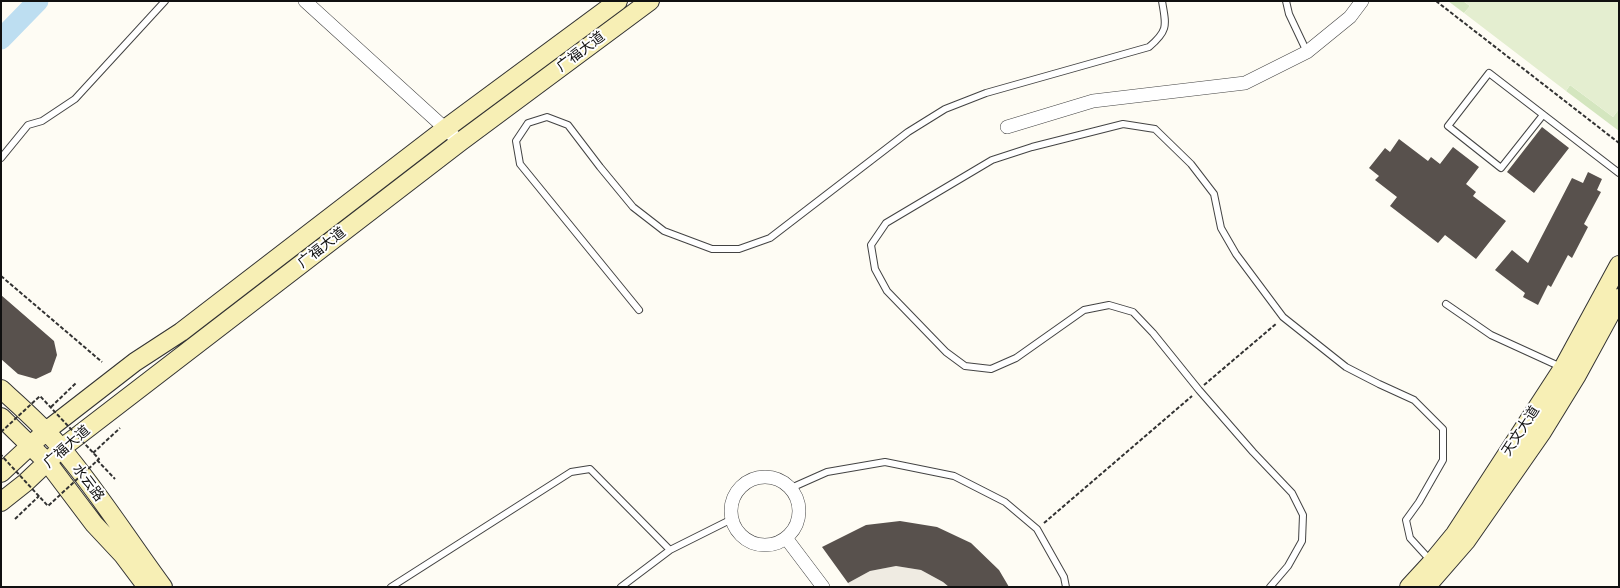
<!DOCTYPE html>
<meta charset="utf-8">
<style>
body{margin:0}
#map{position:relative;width:1620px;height:588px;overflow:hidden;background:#fefcf4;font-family:Merriweather,serif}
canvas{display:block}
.frame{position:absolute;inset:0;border:2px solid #101010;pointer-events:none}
</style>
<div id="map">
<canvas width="1620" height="588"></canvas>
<div class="frame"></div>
</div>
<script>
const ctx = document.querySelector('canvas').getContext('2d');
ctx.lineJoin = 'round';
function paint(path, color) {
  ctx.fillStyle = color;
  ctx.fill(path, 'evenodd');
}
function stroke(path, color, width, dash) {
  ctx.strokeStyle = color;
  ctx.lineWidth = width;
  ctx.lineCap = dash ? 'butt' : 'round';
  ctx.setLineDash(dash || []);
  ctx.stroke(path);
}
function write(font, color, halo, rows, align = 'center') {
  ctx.font = font + ' Merriweather,"Noto Sans SC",serif';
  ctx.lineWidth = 4;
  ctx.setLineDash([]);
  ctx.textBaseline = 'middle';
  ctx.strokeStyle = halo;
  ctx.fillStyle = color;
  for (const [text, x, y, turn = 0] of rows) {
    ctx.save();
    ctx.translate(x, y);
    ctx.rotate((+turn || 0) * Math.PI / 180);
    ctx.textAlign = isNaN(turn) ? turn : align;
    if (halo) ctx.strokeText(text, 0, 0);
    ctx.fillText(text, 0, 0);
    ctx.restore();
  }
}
const green = new Path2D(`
 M1448,1h15l7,5 -6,7z
 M1570,85l43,32 6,-8v22l-53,-40z`);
const pitch = new Path2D(`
 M1463,1h156v108l-6,8 -43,-32 -4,6 -102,-78 6,-7z`);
const plaza = new Path2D(`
 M896,566l25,4 22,12 6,5h-99l-2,-4 22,-12z`);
const river = new Path2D(`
 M1,39l37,-38`);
const building = new Path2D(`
 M1542,127l27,21 -35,45 -27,-21z
 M1399,139l29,22 3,-4 9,7 13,-17 26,20 -13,17 10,8 -3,4 33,25 -30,38 -31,-24 -7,8 -48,-37 7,-9 -22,-17 4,-4 -10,-8 16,-20 5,4z
 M1588,172l14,7 -5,11 4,2 -17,32 4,3 -16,31 -4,-3 -17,32 -3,-2 -10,20 -15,-8 2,-4 -30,-23 17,-20 16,13 44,-85 11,5z
 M1,295l53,46 3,14 -6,17 -15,7 -18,-5 -17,-15z
 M900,521l37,6 34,16 28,27 10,17h-60l-6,-5 -22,-12 -25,-4 -26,5 -22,12 -26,-36 44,-22z`);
const path = new Path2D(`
 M1436,1l183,142
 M1,276l101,86
 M1204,385l73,-62
 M51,407l25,-24
 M93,453l27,-25
 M97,460l18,19
 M15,519l24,-23
 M1044,523l148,-127`);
const lane = new Path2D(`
 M1286,1l3,13 18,38
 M1543,115l-42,53 -53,-42 41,-53 130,100
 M1,158l27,-33 14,-4 33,-22 90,-98
 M1446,304l45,31 70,32
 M639,310l-119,-146 -4,-23 12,-18 19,-6 21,8 32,42 33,40 31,24 48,18h27l31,-11 138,-106 37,-23 41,-16 163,-46c20,-17 17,-22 13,-46
 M791,488l36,-16 58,-10 69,14 51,26 32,27 27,48 2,10
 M391,587l180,-115 19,-3 80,81
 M621,587l49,-37 62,-31
 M1270,587l18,-21 14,-25 1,-26 -11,-22 -39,-41 -54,-62 -46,-57 -20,-21 -24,-7 -25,5 -68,48 -25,11 -26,-3 -19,-14 -59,-61 -12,-22 -4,-24 15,-22 106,-63 40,-13 91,-23 32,5 36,35 23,30 7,34 15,26 47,63 63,50 33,17 35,16 29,29v31l-24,42 -13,18 4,18 21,23`);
const street = new Path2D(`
 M305,1l155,141
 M1007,127l86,-26 152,-18 62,-31 43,-35 12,-16
 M731 511a34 34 0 1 1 68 0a34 34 0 1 1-68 0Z
 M786,538l37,49`);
const secondary = new Path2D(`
 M1,389c21,19 43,38 61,60 37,44 67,92 101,138
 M1,417l47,46 46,61 29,31 24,32
 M1,473l45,-42 89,-69 46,-30 264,-203 173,-128
 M1,502l24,-19 37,-35 398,-306 190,-141
 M1409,587l23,-25 23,-28 108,-166 56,-103
 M1426,587l40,-46 76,-109 35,-57 42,-77`);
const pathBridge = new Path2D(`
 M1,432l39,-36 59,63 -51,47 -47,-51`);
const streetNames = [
 ["广福大道",581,52,-37],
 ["广福大道",322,248,-38],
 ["天文大道",1521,431,-57],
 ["广福大道",67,447,-41],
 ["水云路",88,483,53]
];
paint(green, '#d4e6bf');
paint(pitch, '#e4eed0');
paint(plaza, '#efebe2');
stroke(river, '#bddef1', 21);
paint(building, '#58514d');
stroke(lane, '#434343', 8);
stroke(street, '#434343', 14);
stroke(secondary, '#323232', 20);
stroke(path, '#323232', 2, [4, 2]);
stroke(lane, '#fff', 6);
stroke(street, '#fff', 13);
stroke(secondary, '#f7efb5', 18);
stroke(pathBridge, '#323232', 2, [4, 2]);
write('14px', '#101010', '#fff', streetNames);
</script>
